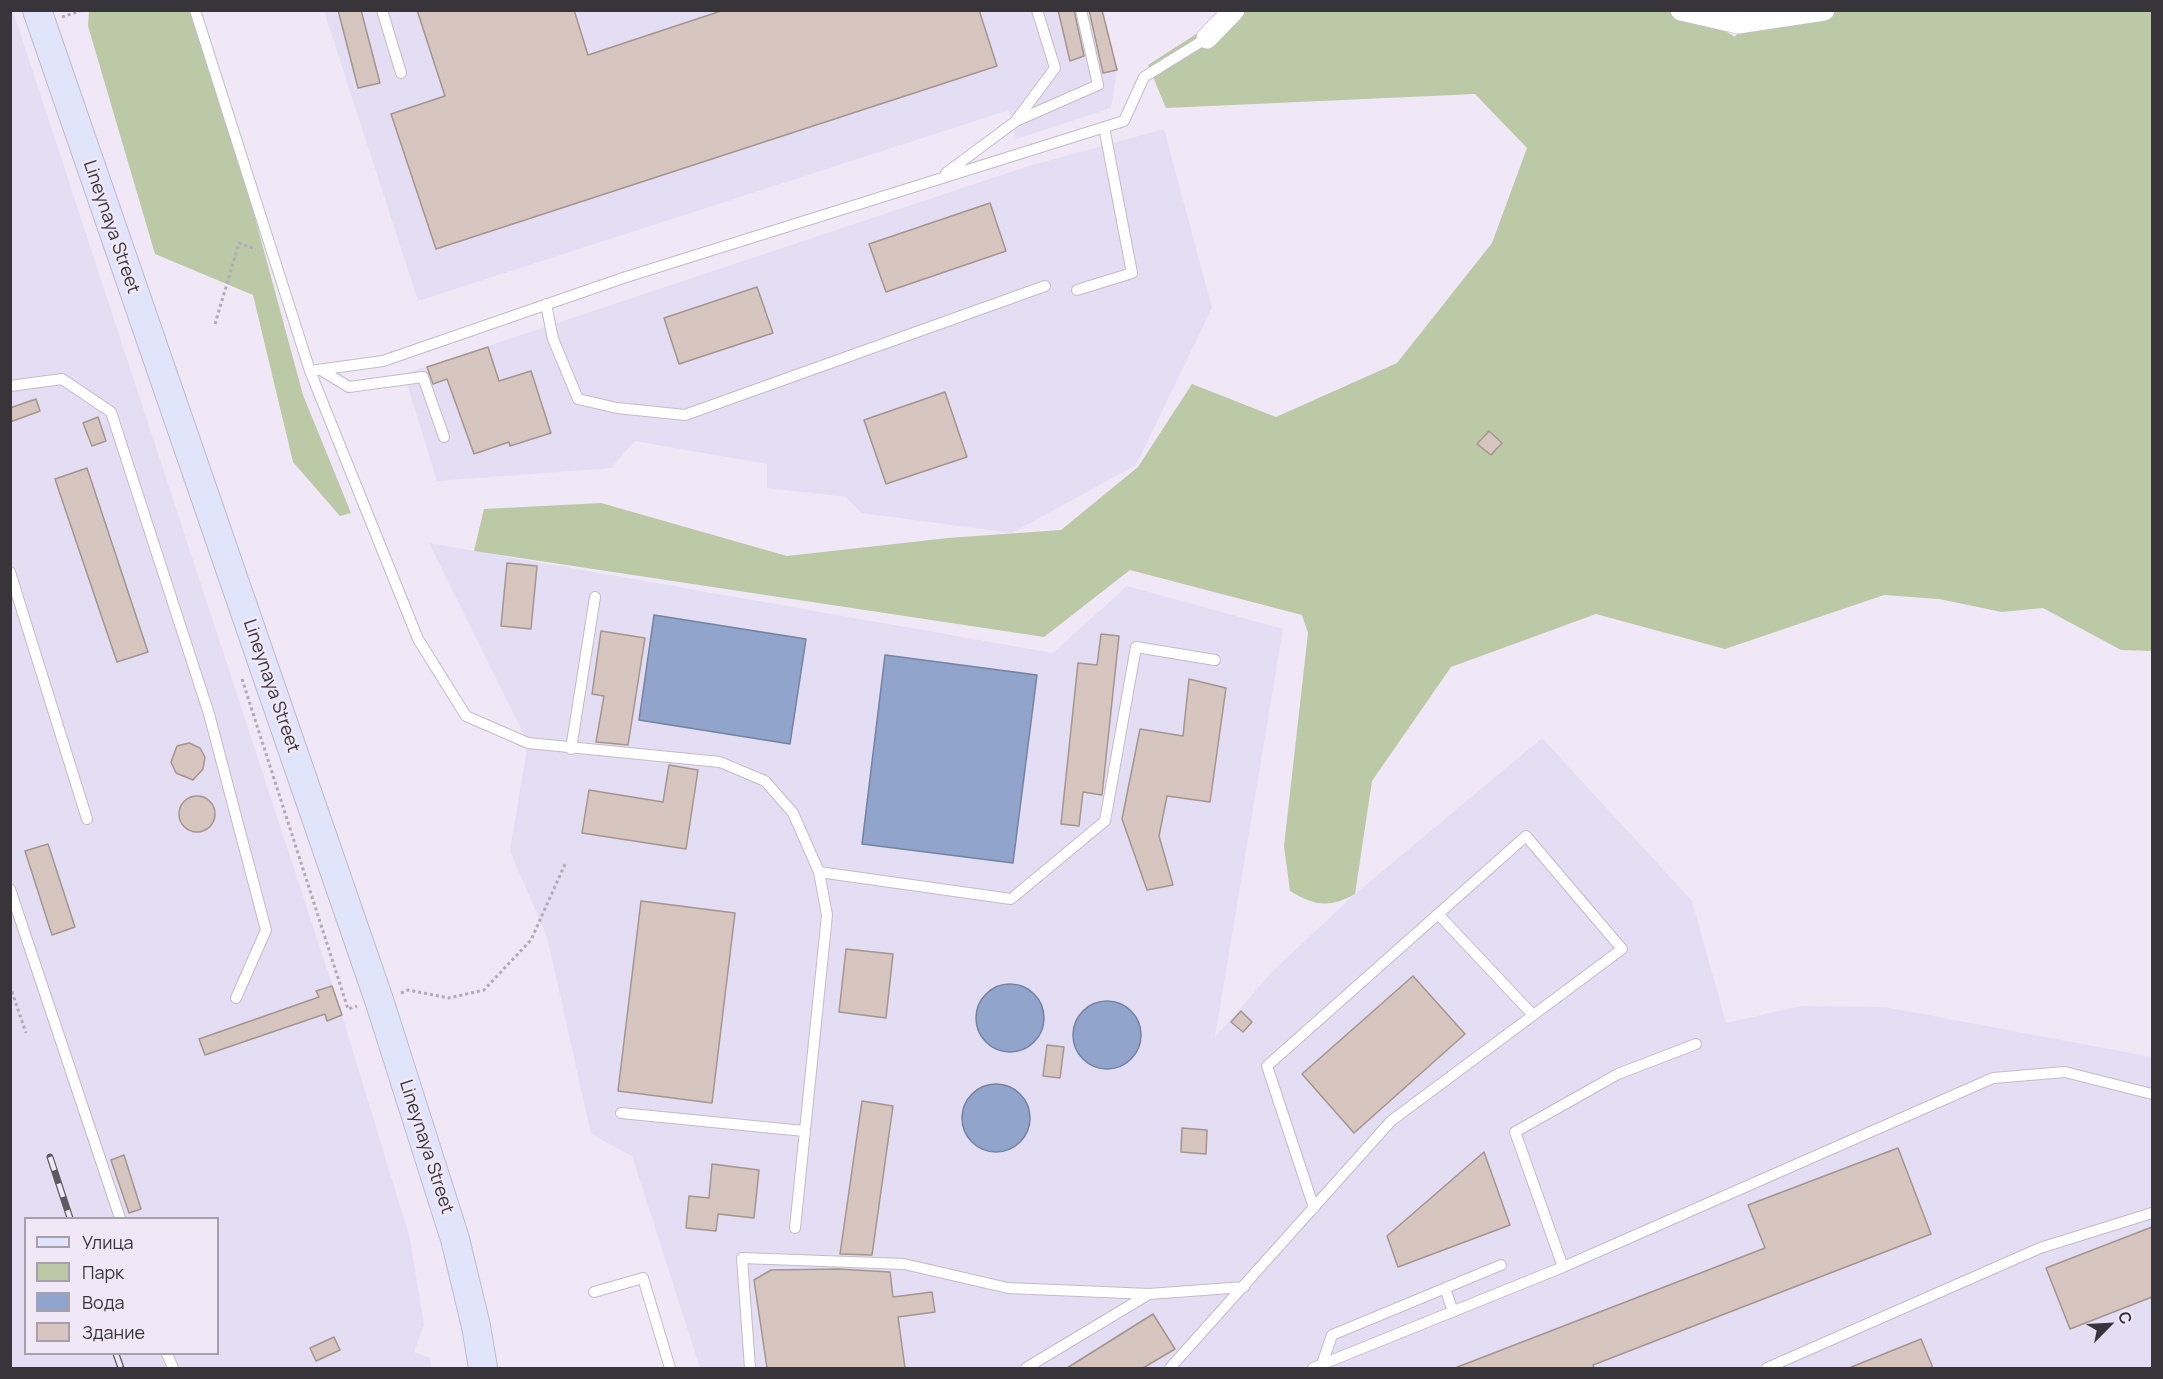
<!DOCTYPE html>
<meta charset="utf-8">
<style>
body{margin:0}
#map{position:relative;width:2163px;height:1379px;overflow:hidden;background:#f0e8f6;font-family:Manrope,sans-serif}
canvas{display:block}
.frame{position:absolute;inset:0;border:12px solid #37343a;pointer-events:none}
.legend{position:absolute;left:24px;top:1217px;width:195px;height:138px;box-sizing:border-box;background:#f0e8f6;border:2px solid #a6a0ab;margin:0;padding:8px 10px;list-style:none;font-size:18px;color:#37343a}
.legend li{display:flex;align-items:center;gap:12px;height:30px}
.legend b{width:30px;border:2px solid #a6a0ab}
.north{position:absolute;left:2079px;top:1295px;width:60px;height:60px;-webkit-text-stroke:4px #f0e8f6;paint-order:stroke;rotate:66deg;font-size:16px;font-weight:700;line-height:24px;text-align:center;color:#37343a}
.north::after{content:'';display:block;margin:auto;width:21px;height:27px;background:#37343a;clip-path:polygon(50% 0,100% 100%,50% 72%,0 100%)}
</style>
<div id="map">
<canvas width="2163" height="1379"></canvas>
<div class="frame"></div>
<ul class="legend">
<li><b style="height:8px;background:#e0e5fc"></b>Улица</li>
<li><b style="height:16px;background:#bbc9a6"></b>Парк</li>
<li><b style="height:16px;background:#90a4cc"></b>Вода</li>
<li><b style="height:16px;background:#d7c6bf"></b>Здание</li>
</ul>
<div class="north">С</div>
</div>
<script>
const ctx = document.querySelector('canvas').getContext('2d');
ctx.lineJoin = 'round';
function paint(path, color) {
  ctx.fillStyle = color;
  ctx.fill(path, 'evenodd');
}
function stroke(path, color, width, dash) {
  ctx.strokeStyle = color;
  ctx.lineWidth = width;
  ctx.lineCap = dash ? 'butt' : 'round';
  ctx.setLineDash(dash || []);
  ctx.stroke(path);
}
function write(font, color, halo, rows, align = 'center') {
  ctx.font = font + ' Manrope,sans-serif';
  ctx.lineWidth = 5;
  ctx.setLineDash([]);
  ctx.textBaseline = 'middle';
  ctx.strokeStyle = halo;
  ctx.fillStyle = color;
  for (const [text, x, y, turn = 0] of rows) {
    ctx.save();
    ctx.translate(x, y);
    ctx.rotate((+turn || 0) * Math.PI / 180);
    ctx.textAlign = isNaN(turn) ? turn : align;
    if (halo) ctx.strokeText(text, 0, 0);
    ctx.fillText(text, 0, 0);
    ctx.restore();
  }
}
const industrial = new Path2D(`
 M10,11h3l329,1004 68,224 14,86 -10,27 16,6 1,10h-420zM26,1218h192v136h-192z
 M324,11h778l15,59 -6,38 -95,31 -7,-29 -591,191z
 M1164,129l48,179 -76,157 -124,68 -150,-20 -16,-16 -79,-9v-24l-132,-23 -24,27 -174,13 -33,-107 625,-208z
 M429,543l624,110 74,-67 156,43 -68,408 58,-66 82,-77 187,-156 150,163 34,122 75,-17 84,1 267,50v311h-1452l-68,-212 -41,-22 -44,-197 -37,-86 18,-108z`);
const green = new Path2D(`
 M89,11h110l104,384 48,118 -11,3 -47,-54 -40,-167 -98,-41 -67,-228z
 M1232,11h462l41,26 10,-15v-11h407v640l-31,-1 -78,-42 -41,4 -63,-13 -55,-4 -159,54 -129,-35 -145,53 -79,114 -17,113c-25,14 -40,12 -65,-3l-6,-45 24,-213 -6,-18 -172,-45 -86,67 -570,-86 10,-42 117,-6 186,53 161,-18 113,-8 77,-63 54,-83 84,33 121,-54 95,-120 35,-95 -52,-54 -309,14 -18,-43z`);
const water = new Path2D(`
 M654,615l152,24 -16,105 -151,-24z
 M885,655l152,20 -24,188 -151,-19z
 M976 1018a34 34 0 1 1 68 0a34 34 0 1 1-68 0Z
 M1073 1035a34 34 0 1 1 68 0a34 34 0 1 1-68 0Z
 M962 1118a34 34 0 1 1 68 0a34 34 0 1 1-68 0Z`);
const building = new Path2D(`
 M338,10h23l19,73 -22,5z
 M417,10h157l14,45 136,-45h255l18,56 -561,183 -45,-135 54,-18z
 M1058,10h16l10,46 -14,5z
 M1089,10h13l15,60 -14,3z
 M990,203l16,48 -120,41 -17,-48z
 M757,287l16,46 -94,31 -15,-46z
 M488,347l11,34 32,-10 20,62 -41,13 -1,-4 -35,12 -27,-75 -14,5 -6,-17z
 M945,392l22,65 -81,27 -22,-64z
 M36,399l4,12 -30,11v-14z
 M98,417l8,24 -14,5 -9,-23z
 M1489,431l13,12 -11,12 -14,-11z
 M87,468l61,184 -31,10 -62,-183z
 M507,563l30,3 -6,63 -30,-3z
 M601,631l44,7 -17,107 -32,-3 8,-46 -12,-2z
 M1101,634l18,2 -17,159 -19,-3 -4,34 -18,-2 17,-161 19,2z
 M1189,679l37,9 -16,114 -43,-6 -8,40 14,49 -26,5 -25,-71 18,-90 43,7z
 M189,743l11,5 5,9 -2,12 -10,11 -17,-7 -5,-11 6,-16z
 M669,765l29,5 -12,79 -104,-16 7,-43 74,12z
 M179 814a18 18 0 1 1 36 0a18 18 0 1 1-36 0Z
 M48,844l27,83 -23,8 -27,-84z
 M641,901l94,12 -23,190 -94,-12z
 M846,949l47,5 -7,64 -47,-6z
 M1413,976l52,58 -111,99 -52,-59z
 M332,986l10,29 -15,6 -2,-7 -120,41 -6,-16 120,-42 -3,-6z
 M1241,1011l11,11 -9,10 -12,-10z
 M1047,1045l17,2 -4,31 -17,-2z
 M862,1101l31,5 -21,149 -32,-1z
 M1182,1128l25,2 -1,24 -25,-2z
 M1898,1148l33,86 -338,131 1,3h-139l310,-120 -17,-43z
 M1484,1152l26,73 -112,42 -11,-31z
 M124,1155l17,54 -12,4 -18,-53z
 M712,1164l47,6 -5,48 -36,-4 -2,17 -30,-3 3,-32 20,2z
 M2152,1227v70l-82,32 -24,-61z
 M838,1269l52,3 3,25 39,-5 3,20 -37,5 7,51h-138l-13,-88 17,-10z
 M1153,1314l22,35 -32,19h-76z
 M334,1337l6,13 -24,11 -6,-13z
 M1921,1339l12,29h-84z`);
const path = new Path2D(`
 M62,17l18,-6
 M215,324l24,-81 17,6
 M242,679l106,330 9,-3
 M10,986l16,47
 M401,993l7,-3 41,8 35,-8 47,-50 35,-78`);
const lane = new Path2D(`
 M195,10l115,361 73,-10 240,-83 501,-157 20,-44 63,-39
 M382,10l19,63
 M1017,119l38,-51 -18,-58
 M946,173l70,-52 82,-36 -17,-75
 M1077,290l55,-17 -28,-146
 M546,304l7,35 25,60 39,9 68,7 360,-129
 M321,370l28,17 74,-10 21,60
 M310,371l108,268 48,77 62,27 192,19 45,19 28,32 26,59 8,43 -32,313
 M10,386l52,-7 49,33 98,302 57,216 -30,68
 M10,572l77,247
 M571,749l24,-152
 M819,872l192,27 94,-78 31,-174 79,13
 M10,889l110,329
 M1438,914l95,101
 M621,1113l183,18
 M1563,1267l-48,-135 103,-58 78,-30
 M1445,1288l8,24
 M594,1292l49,-14 27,90
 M167,1354l6,14
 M1322,1364l10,-29 169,-70
 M750,1368l-8,-110 162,6 104,24 141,6
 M1026,1368l123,-74 95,-7
 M1170,1368l221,-247 231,-172 -96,-113 -259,230 47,142
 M1313,1368l250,-101 430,-189 72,-6 87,22
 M1767,1368l273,-120 112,-35`);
const street = new Path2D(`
 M1681,10l57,13 86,-13
 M1207,38l27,-28`);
const secondary = new Path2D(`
 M37,10l342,990 76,239 21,87 7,42`);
const rail = new Path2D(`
 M50,1157l20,61
 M116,1354l5,14`);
const streetNames = [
 ["Lineynaya Street",111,227,71],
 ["Lineynaya Street",271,686,71],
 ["Lineynaya Street",426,1147,72]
];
paint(industrial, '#e3def4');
paint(green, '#bbc9a6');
paint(water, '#90a4cc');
stroke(water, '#7582a0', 1.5);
paint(building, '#d7c6bf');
stroke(building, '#a5958f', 1.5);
stroke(lane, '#c3bbc9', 12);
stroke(street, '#c3bbc9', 22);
stroke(secondary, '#c3bbc9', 30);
stroke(path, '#b2abb7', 3, [3, 3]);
stroke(lane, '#fff', 10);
stroke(street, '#fff', 21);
stroke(secondary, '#e0e5fc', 28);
stroke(rail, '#5d5961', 7);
stroke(rail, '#f0e8f6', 4.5, [14]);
write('18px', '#37343a', '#f0e8f6', streetNames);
</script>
